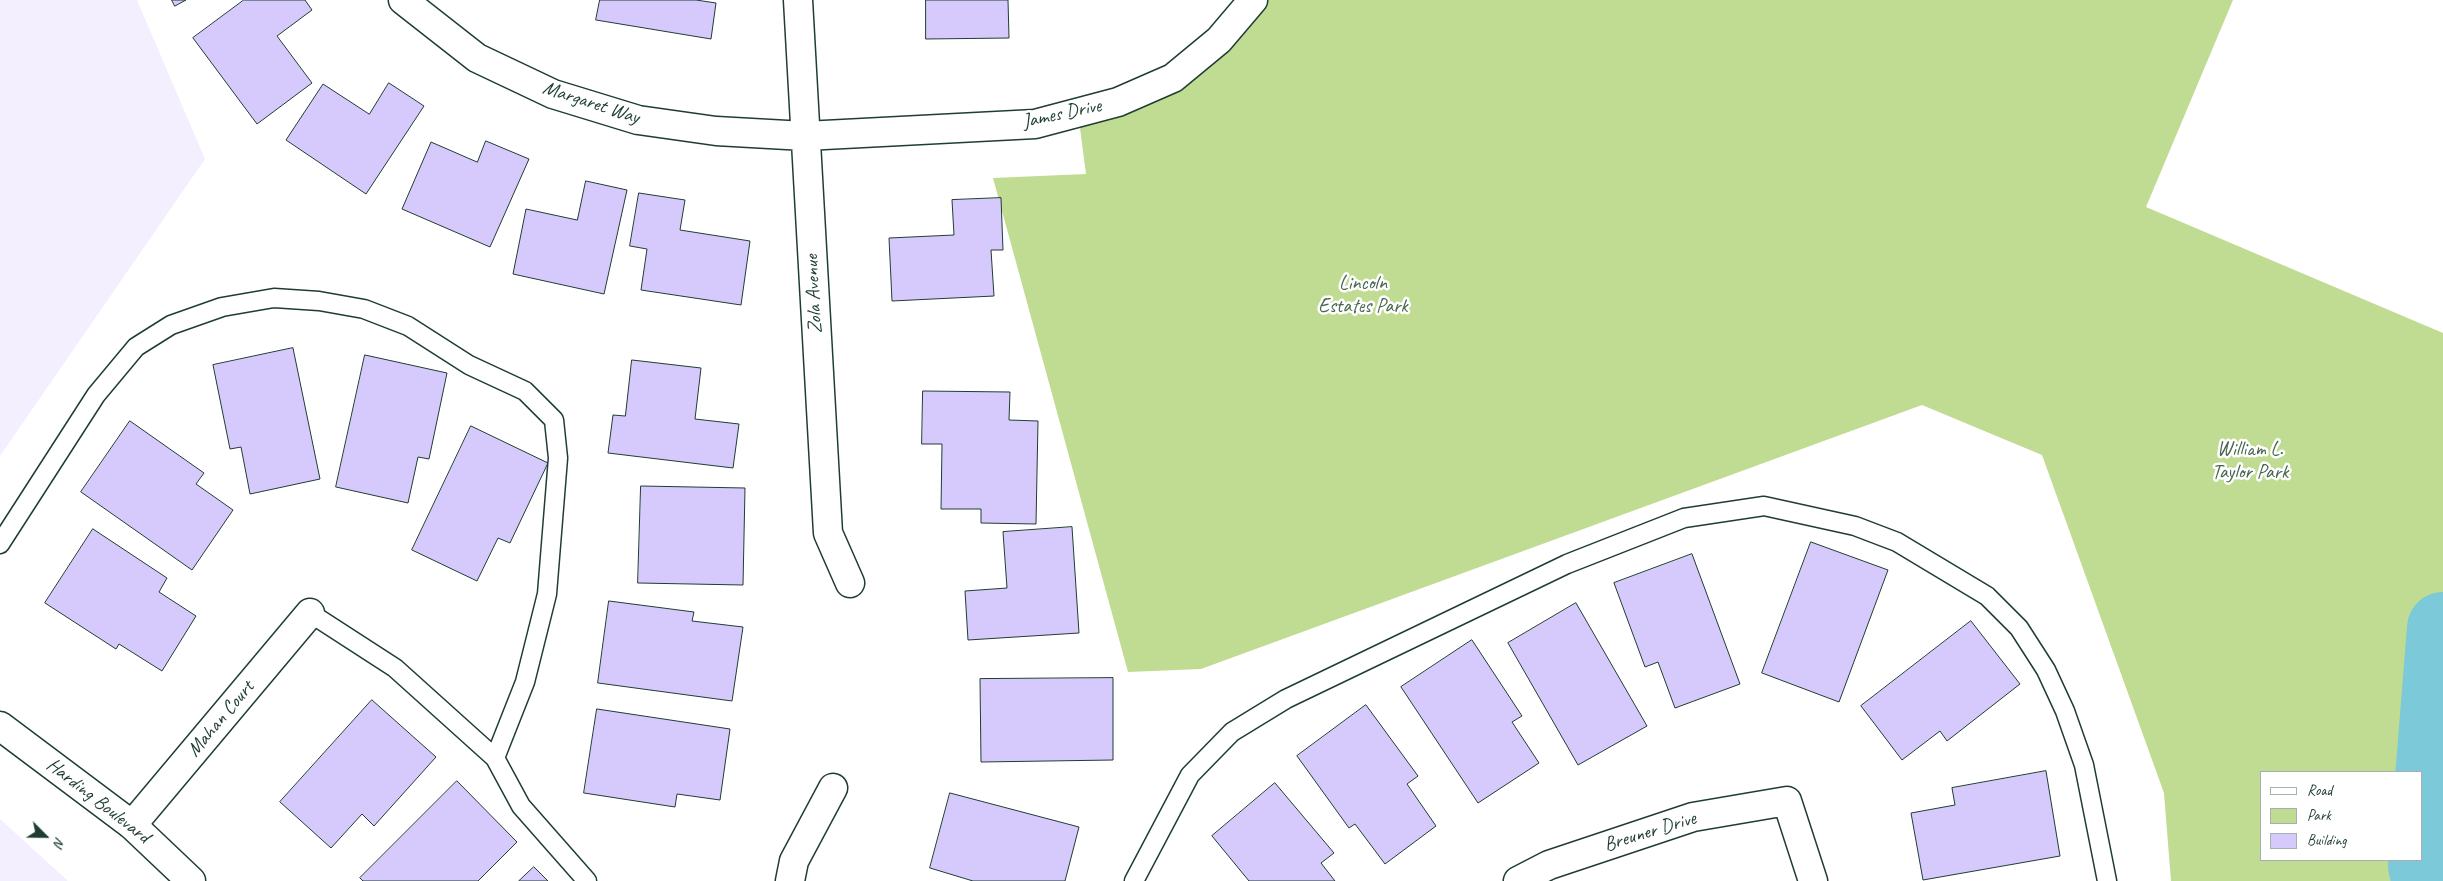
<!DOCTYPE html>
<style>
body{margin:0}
#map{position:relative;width:2443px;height:881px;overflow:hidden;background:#fff;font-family:Caveat,sans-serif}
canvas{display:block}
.legend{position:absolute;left:2260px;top:771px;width:162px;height:90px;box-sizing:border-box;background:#fff;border:1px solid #a5b1ae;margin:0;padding:6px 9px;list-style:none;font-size:15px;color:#1f3d34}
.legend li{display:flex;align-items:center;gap:10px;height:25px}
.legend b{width:25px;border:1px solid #a5b1ae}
.north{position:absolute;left:20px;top:811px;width:50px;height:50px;-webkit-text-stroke:4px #fff;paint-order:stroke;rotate:113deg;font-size:14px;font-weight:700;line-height:20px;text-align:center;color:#1f3d34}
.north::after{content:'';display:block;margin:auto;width:18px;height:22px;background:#1f3d34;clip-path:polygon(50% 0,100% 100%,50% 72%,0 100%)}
</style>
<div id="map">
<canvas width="2443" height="881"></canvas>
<ul class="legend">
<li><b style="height:6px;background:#fff"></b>Road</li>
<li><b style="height:14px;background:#c0db92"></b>Park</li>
<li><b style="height:14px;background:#d6cafc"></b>Building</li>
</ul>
<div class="north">N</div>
</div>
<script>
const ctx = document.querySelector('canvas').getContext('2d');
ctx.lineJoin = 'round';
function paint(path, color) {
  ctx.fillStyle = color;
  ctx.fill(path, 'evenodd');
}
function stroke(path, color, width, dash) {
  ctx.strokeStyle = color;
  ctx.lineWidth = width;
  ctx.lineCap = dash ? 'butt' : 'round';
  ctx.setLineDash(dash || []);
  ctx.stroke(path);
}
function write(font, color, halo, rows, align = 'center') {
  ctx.font = font + ' Caveat,sans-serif';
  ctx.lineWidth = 5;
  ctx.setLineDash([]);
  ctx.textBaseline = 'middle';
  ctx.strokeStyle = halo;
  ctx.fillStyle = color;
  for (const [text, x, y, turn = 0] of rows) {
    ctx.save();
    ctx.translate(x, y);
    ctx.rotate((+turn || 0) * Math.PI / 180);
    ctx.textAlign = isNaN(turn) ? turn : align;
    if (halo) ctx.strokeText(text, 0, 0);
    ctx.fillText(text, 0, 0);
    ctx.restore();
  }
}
const built = new Path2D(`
 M0,0h137l68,159 -205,297z
 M0,819l68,62h-68z`);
const green = new Path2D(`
 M1237,0h996l-87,207 297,126v548h-272l-7,-88 -122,-338 -120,-50 -721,264 -73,3 -135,-494 93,-4 -8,-61 103,-49zM2262,772h160v88h-160z`);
const river = new Path2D(`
 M2428,881l-4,-15 19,-238`);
const building = new Path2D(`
 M172,0h14l-11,6z
 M244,0h61l7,10 -35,26 35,47 -55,41 -64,-86z
 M600,0h96l20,3 -5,36 -115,-19z
 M926,0h82l1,38 -83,1z
 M389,83l35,23 -58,88 -80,-54 37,-56 46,30z
 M486,141l43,18 -39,88 -88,-38 29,-67 46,20z
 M586,181l41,9 -23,104 -91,-20 13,-65 51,11z
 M639,193l46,7 -5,30 70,11 -9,64 -100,-15 6,-41 -17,-3z
 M1001,198l2,52h-12l3,46 -102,5 -3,-63 65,-3 -2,-35z
 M293,348l27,131 -70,15 -9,-47 -11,2 -17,-84z
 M365,355l82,18 -18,86 -11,-2 -10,46 -72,-16z
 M632,360l69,8 -6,51 44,5 -6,44 -125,-15 5,-38 12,1z
 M923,391l87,1 -1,28 29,1 -2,103 -55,-1v-14h-40l1,-65h-20z
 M130,421l74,52 -8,11 37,26 -41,60 -111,-78z
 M471,426l77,37 -38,80 -12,-5 -21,43 -65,-31z
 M641,486l104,2 -2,97 -105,-2z
 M1072,527l7,106 -111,7 -3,-49 42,-3 -4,-56z
 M93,529l74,49 -8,14 37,24 -34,55 -43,-27 -3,5 -71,-46z
 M1811,542l77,28 -49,132 -77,-29z
 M1692,554l48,130 -65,24 -17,-46 -13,5 -31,-84z
 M609,601l85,11 -2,9 51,6 -11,74 -134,-18z
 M1576,603l71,123 -69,39 -70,-122z
 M1971,621l49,63 -73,57 -7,-10 -38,29 -41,-54z
 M1472,640l50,76 -10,6 27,41 -61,40 -77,-116z
 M1113,678v82l-132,2 -1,-83z
 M372,700l64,57 -62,69 -12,-12 -31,34 -51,-46z
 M1366,705l52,71 -11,8 29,42 -51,38 -30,-40 -6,4 -52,-72z
 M597,709l133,20 -10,71 -43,-6 -2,13 -91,-14z
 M2046,771l14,85 -137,24 -12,-67 44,-8 -3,-17z
 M457,781l60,61 -39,39h-115l-3,-3z
 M1275,783l59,70 -13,10 14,18h-86l-37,-45z
 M950,793l129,34 -14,54h-92l-43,-13z
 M534,867l14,14h-29z`);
const lane = new Path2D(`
 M0,544l96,-149 40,-48 35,-22 51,-18 52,-9 45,3 45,8 44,17 61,39 56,26 29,29 4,38 -11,136 -22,88 -30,76
 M310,613l85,55 100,90 26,48 66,75
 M1134,881l56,-106 42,-43 54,-33 281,-135 117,-46 80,-12 91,20 42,16 90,54 32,32 27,42 19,41 19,54 23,116`);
const street = new Path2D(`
 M403,0l74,58 76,36 85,26 78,11 89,5 230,-12 83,-22 55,-24 46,-38 34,-40
 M798,0l30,533 22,50
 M132,825l178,-212
 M790,881l4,-20 39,-73
 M1518,881l31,-16 144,-48 94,-16 26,80`);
const secondary = new Path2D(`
 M0,726l132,99 59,56`);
const streetNames = [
 ["Margaret Way",591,103,18],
 ["James Drive",1062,114,-12],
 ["Zola Avenue",814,294,-93],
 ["Mahan Court",221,719,-50],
 ["Harding Boulevard",98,801,38],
 ["Breuner Drive",1650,832,-17]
];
const parkNames = [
 ["Lincoln",1363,284],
 ["Estates Park",1363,307],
 ["William L.",2250,450],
 ["Taylor Park",2250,473]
];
paint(built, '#f3effe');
paint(green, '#c0db92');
stroke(river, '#7cc9da', 72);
paint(building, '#d6cafc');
stroke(building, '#1f3d34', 1);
stroke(lane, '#1f3d34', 21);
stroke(street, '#1f3d34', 31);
stroke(secondary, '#1f3d34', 31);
stroke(lane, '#fff', 18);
stroke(street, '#fff', 28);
stroke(secondary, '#fff', 28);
write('20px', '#1f3d34', '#fff', streetNames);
write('20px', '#47644c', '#fff', parkNames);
</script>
